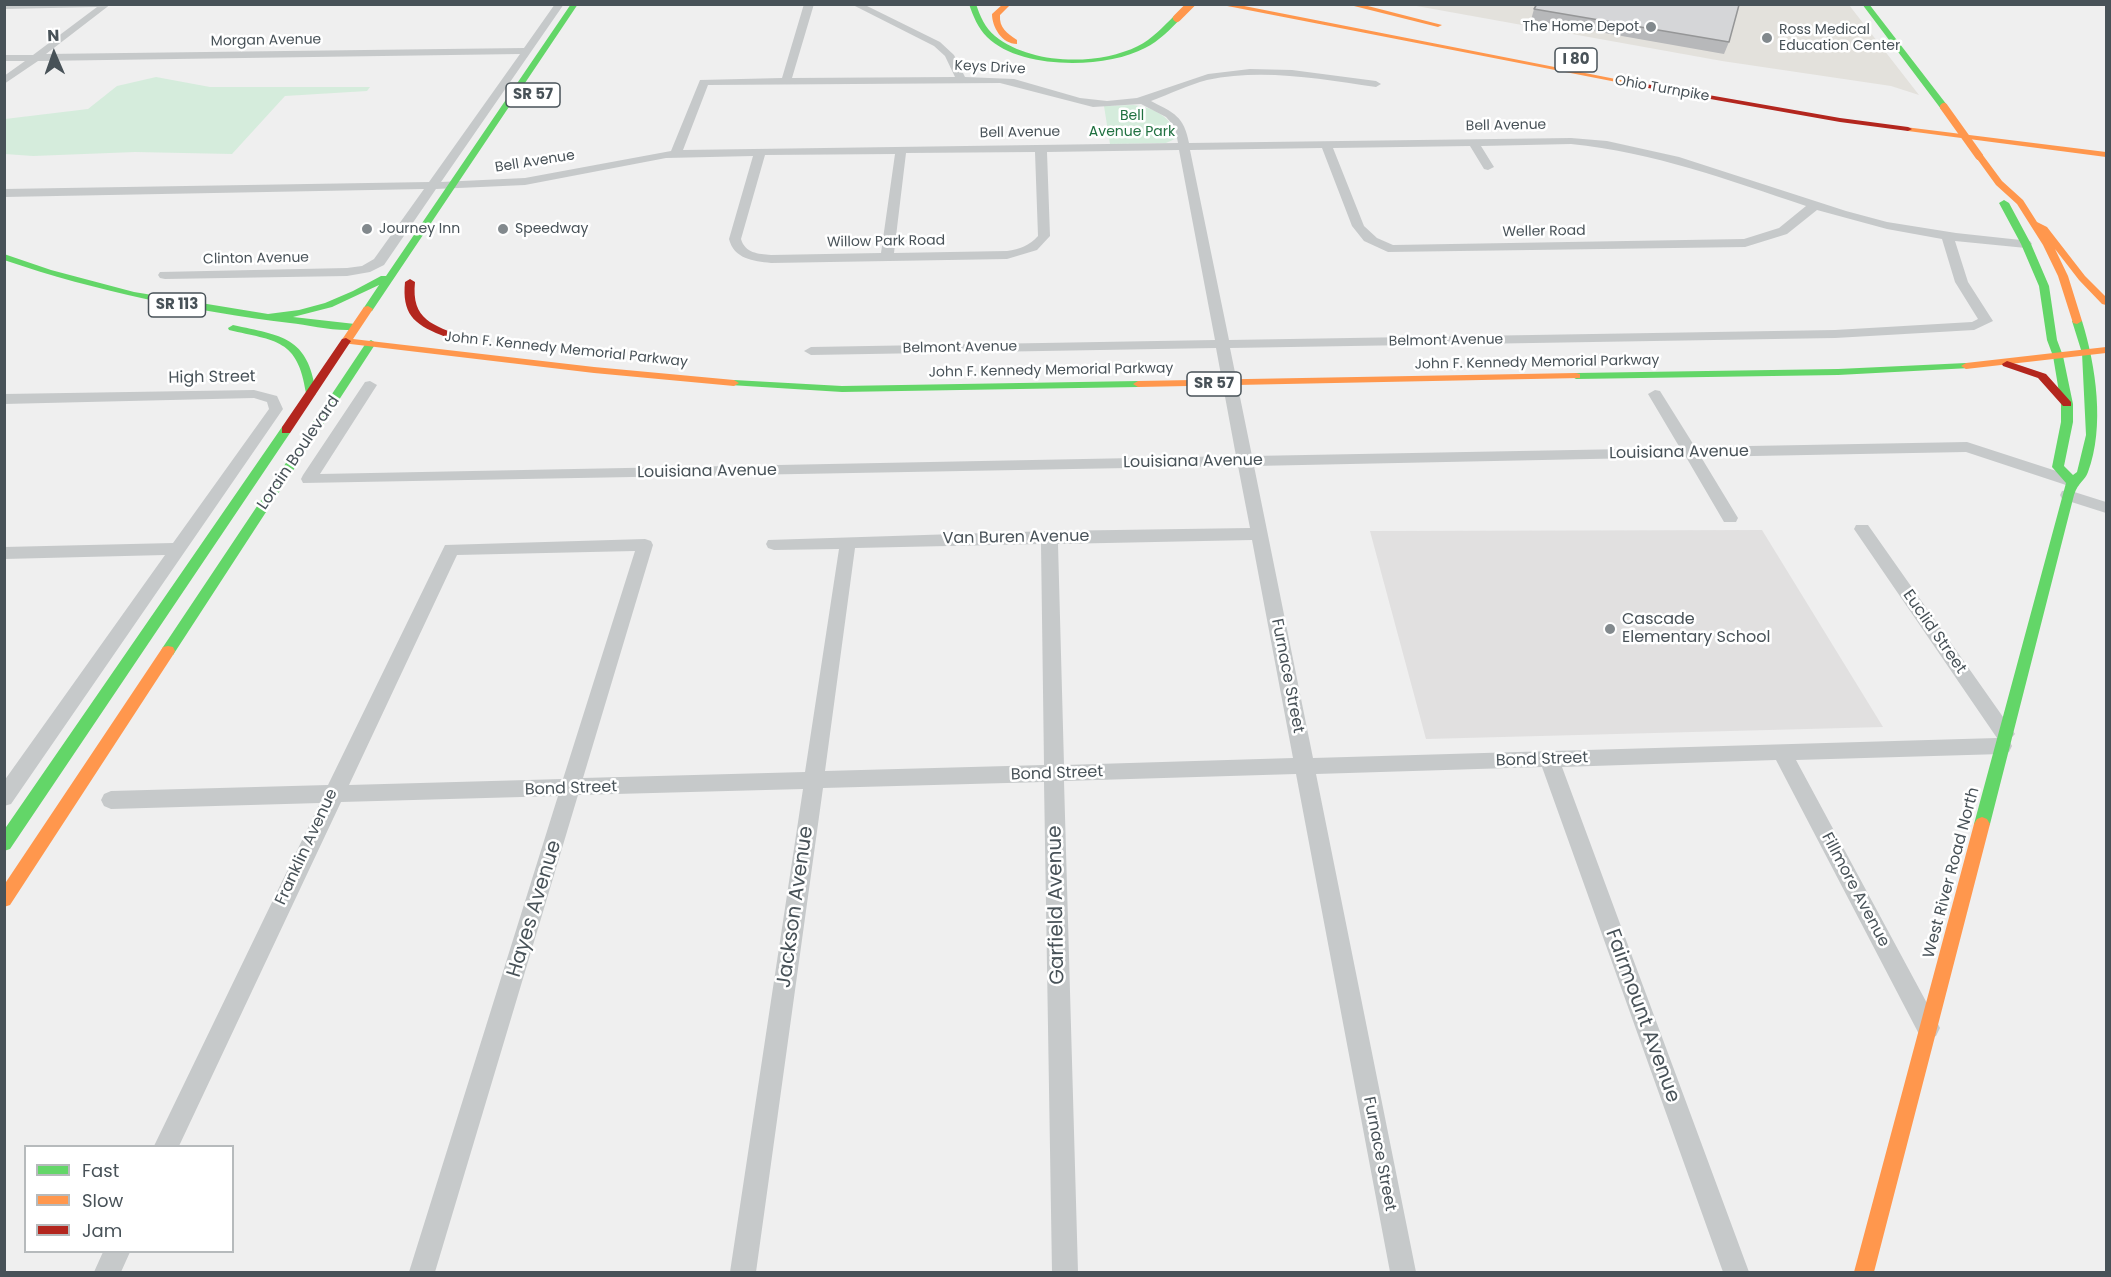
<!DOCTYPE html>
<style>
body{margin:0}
#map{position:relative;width:2111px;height:1277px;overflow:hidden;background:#efefef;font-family:Poppins,sans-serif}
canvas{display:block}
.frame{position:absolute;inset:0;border:6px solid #485258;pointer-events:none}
.legend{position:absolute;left:24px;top:1145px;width:210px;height:108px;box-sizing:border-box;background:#fff;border:2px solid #b6babc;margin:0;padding:8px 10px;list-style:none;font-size:18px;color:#485258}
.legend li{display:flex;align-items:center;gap:12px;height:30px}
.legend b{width:30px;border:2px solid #b6babc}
.north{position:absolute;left:24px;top:24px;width:60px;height:60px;-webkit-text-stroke:4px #fff;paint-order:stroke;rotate:358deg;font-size:16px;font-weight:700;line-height:24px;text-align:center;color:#485258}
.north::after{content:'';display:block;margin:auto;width:21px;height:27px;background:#485258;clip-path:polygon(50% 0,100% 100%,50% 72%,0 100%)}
</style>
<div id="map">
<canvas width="2111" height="1277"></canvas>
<div class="frame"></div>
<ul class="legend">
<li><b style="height:8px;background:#63d668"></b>Fast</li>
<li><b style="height:8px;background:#ff974d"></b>Slow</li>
<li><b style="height:8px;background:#b3261e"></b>Jam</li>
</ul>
<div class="north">N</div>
</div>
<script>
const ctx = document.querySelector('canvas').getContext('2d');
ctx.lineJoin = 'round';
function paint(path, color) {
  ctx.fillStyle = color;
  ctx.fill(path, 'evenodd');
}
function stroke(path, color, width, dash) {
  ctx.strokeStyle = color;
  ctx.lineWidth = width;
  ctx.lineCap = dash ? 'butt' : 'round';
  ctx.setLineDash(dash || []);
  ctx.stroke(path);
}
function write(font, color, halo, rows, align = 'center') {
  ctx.font = font + ' Poppins,sans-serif';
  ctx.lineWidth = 5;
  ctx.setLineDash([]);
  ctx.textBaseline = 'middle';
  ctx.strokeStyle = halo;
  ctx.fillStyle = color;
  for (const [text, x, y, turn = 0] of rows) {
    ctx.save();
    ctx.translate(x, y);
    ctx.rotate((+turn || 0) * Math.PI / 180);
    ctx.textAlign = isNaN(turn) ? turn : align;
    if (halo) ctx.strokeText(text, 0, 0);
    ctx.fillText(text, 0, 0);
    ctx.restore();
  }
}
const commercial = new Path2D(`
 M1411,5h438l70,90 -28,-9 -169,-25z`);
const education = new Path2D(`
 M1762,530l121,197 -457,12 -56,-208z`);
const green = new Path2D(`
 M156,77l54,10h160l-3,4 -82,5 -53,58 -97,-2 -102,4 -28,-2v-35l83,-10 29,-23z
 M1133,105c21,2 39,12 44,33l-11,5 -56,1 -6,-38z`);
const street = new Path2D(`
 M4,4h107l-65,50 478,-6 31,-44h9l-123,178 84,-4 146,-27 29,-71 82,-2 22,-74h10l-22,74 163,-1 -10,-21 -11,-10 -83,-42h12l77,38 14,13 11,22 49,2 66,19 27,3 30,-3 71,-24 42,-5 42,1 84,11 5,3 -5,3c-56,-8 -113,-19 -169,-7 -19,5 -37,14 -56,21 23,12 33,15 38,42l382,-5 36,3 72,16 167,54 41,11 69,11 74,8 2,3 -6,4 -71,-7 13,41 25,39 -19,9 -139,8 -605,10 22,108 428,-8 -32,-54 7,-4 5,1 35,56 272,-5 111,36 2,4 -2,4 -6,1 -106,-35 -265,5 37,61 -2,4h-12l-38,-65 -432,9 59,292 684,-20 -143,-209 2,-4h12l147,209 -6,6 3,6 -3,6 -7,2 -206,6 140,260 4,8 -4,8 -8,3 -8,-3 -144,-276 -214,7 187,505h-26l-181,-505 -226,7 100,498h-26l-94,-498 -232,7 14,491h-26l-8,-490 -221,6 -67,484h-26l73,-483 -225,6 -143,477h-26l149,-476 -217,6 -162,344h-25l166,-343 -209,6 -7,-3 -3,-6 3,-6 7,-3 217,-6 117,-240 200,-6 6,2 2,4 -70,233 222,-6 34,-223 -65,1 -6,-2 -2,-4 2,-4 281,-9 201,-3 -12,-62 -935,17 -2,-4 2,-4 62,-93 5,-1 7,4 -57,89 916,-18 -20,-108 -405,7 -7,-4 7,-4 404,-7 -36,-190 -132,2 3,84 -13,14 -30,9 -236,4c-18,-2 -37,-4 -42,-24l24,-83 -87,2 -141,27 -89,4 -52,76 -14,7 -23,4 -182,3 -5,-1 -2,-3 2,-3 187,-4 15,-2 12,-7 50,-70 -420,8v-8l425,-7 91,-128 -482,7 -34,23v-8l21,-15h-21v-6h29l64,-48 -93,2zM1000,83l93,24 48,-3 25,13 9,10 3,16 -495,7 25,-65zM1571,144c82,8 157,36 235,62l-27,22 -35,11 -351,6 -16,-7 -13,-12 -31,-78 137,-2 14,23 4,1 6,-3 -13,-21zM1322,148l30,78 12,15 24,11 357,-5 42,-13 30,-24 70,19 55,10 13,43 23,37 -6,3 -137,8 -606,10 -39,-190zM1035,152l3,84c-9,10 -18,13 -31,15l-113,2 12,-100zM895,154l-14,99 -110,2c-13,-1 -26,-2 -30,-16l24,-84zM1252,540l41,218 -229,7 -6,-221zM1041,544l3,221 -219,6 30,-223zM635,551l-72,228 -214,6 108,-230z
 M254,390l23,6 6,13 -272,395 -7,2v-25l161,-226 -161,4v-12l169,-4 96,-134 -2,-7 -13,-4 -250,6v-10z
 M2068,490l38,12v11l-44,-14 -2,-4 2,-4z
 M103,1252h27l-9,20h-27z`);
const fast = new Path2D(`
 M571,4h7l-206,307 -4,1 -5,-3 16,-24 -47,22 -39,10 62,7 4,1v4c-19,4 -49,-4 -69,-6 -97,-12 -192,-31 -286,-63v-6l47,16 83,22 134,22 31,-4 26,-7 28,-12 28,-15h5z
 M969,4h7c4,12 9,24 19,32 36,29 103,30 143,10 14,-7 25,-19 36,-30l7,2c-10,11 -22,23 -36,30 -39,21 -125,22 -158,-11 -9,-9 -14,-21 -18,-33z
 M1862,4h7l78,101v4h-6z
 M2004,200l5,3 22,41 18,42 8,54 6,16 10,48v18l-9,44 9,9 4,-3 9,-37 -4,-82 -10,-32 5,-3 5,3c14,45 23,106 6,151 -3,9 -10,10 -14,23l-84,329 -3,5 -5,2 -5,-2 -3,-5 92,-341 -14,-16 9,-45v-18l-8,-48 -6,-16 -8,-54 -18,-42 -22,-41z
 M233,325c49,11 75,11 83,68l-1,2h-8l-1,-2c-8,-54 -30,-52 -77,-63l-1,-2z
 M371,340l5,3 -203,312h-10l-2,-4 2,-4 203,-304z
 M1966,363l5,3 -1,2 -132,7 -262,4 -5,-3 5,-3 262,-4z
 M734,380l108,6 296,-5 5,3 -5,3 -296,5 -112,-7v-4z
 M286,426l4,1v6l-280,416 -6,2v-21l278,-403z`);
const slow = new Path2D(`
 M1003,4h8l-11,11c-1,13 7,18 17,25v4c-15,0 -25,-17 -25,-30z
 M1217,4h17l407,80 -4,2z
 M1346,4h14l82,21 -4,2z
 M1905,127l201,25v5l-198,-26 -4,-2z
 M1976,154h6l20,27 21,19 14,22 10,5 38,49 21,21v8l-4,-1 -23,-24 -24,-31 13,27 14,45 -5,3 -4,-1 -15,-47 -15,-31 -26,-41 -21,-19 -21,-29z
 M368,306l5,3 -20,30 241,28 140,13 5,3 -5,3 -140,-13 -252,-30 -1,-2 23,-34z
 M2106,347v6l-140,16 -5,-3 5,-3z
 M1576,373l4,1v4l-442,9 -5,-3 5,-3z
 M168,646l5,1 2,4 -2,4 -163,250 -6,2v-22l159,-238z
 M1982,817l5,2 3,5 -116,448h-20l120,-448 3,-5z`);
const jam = new Path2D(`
 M1634,82l206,36 68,9 4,2 -4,2 -68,-9 -203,-36h-3z
 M410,279l5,3c-4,38 18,43 49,55v4c-8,1 -16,-3 -23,-6 -28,-11 -39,-22 -36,-53z
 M346,338l5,3 -61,92h-8v-6l60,-88z
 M2007,361l39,13 25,28v4h-8l-25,-28 -35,-12 -1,-2z`);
const slowBridge = new Path2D(`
 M1177,18l14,-14
 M1944,107l35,49`);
const wall = new Path2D(`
 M1534,9l195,33 -5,12 -193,-34z`);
const building = new Path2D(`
 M1537,4h197l5,1 -10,37 -195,-33z`);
const markers = [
 [1651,27,6,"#82898d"],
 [1767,38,6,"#82898d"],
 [367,229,6,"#82898d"],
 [503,229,6,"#82898d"],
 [1610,629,6,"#82898d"]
];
const farPoinames = [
 ["The Home Depot",1639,27,"right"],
 ["Ross Medical",1779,30],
 ["Education Center",1779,46],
 ["Journey Inn",379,229],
 ["Speedway",515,229]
];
const farStreetnames = [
 ["Morgan Avenue",266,41,-1],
 ["Keys Drive",990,68,3],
 ["Ohio Turnpike",1662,89,10],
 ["Bell Avenue",1506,126,-1],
 ["Bell Avenue",1020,133,-1],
 ["Bell Avenue",535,162,-9],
 ["Weller Road",1544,232,-1],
 ["Willow Park Road",886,242,-1],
 ["Clinton Avenue",256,259,-1],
 ["Belmont Avenue",1446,341,-1],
 ["Belmont Avenue",960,348,-1],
 ["John F. Kennedy Memorial Parkway",566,350,6],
 ["John F. Kennedy Memorial Parkway",1537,363,-1],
 ["John F. Kennedy Memorial Parkway",1051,371,-1]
];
const farParknames = [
 ["Bell",1132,116],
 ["Avenue Park",1132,132]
];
const shields = [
 [1576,60,42],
 [533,95,54],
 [177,305,57],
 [1214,384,54]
];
const shieldNames = [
 ["I 80",1576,60],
 ["SR 57",533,95],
 ["SR 113",177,305],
 ["SR 57",1214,384]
];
const streetNames = [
 ["High Street",212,378,-1],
 ["Lorain Boulevard",299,453,-56],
 ["Louisiana Avenue",1679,453,-1],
 ["Louisiana Avenue",1193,462,-1],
 ["Louisiana Avenue",707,472,-1],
 ["Van Buren Avenue",1016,538,-1],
 ["Euclid Street",1934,632,55],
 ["Furnace Street",1287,676,79],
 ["Bond Street",1542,760,-2],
 ["Bond Street",1057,774,-2],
 ["Bond Street",571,789,-2],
 ["Franklin Avenue",307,847,-65],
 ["West River Road North",1952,873,-75],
 ["Fillmore Avenue",1855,890,62],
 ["Furnace Street",1379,1154,79]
];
const poiNames = [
 ["Cascade",1622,620],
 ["Elementary School",1622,638]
];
const nearStreetnames = [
 ["Garfield Avenue",1057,905,-91],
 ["Jackson Avenue",796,907,-82],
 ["Hayes Avenue",535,909,-73],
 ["Fairmount Avenue",1642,1016,70]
];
paint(commercial, '#e3e1dc');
paint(education, '#e1e0e0');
paint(green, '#d5ecdc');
paint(street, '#c6c9ca');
paint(fast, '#63d668');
paint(slow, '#ff974d');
paint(jam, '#b3261e');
stroke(slowBridge, '#ff974d', 8);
paint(wall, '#b7b8ba');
paint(building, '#d5d6d8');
stroke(building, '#959697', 1.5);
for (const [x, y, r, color] of markers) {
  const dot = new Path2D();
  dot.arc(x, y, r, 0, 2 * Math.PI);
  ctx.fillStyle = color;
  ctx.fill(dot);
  stroke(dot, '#fff', 2);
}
write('14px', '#485258', '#fff', farPoinames, 'left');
write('14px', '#485258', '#fff', farStreetnames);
write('14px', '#217141', '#fff', farParknames);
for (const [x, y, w] of shields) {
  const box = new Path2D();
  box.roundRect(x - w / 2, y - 12, w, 24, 4.5);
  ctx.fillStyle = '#fff';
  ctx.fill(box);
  stroke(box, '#485258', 1.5);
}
write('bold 15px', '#485258', null, shieldNames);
write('16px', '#485258', '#fff', streetNames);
write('16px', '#485258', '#fff', poiNames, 'left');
write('20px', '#485258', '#fff', nearStreetnames);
</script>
